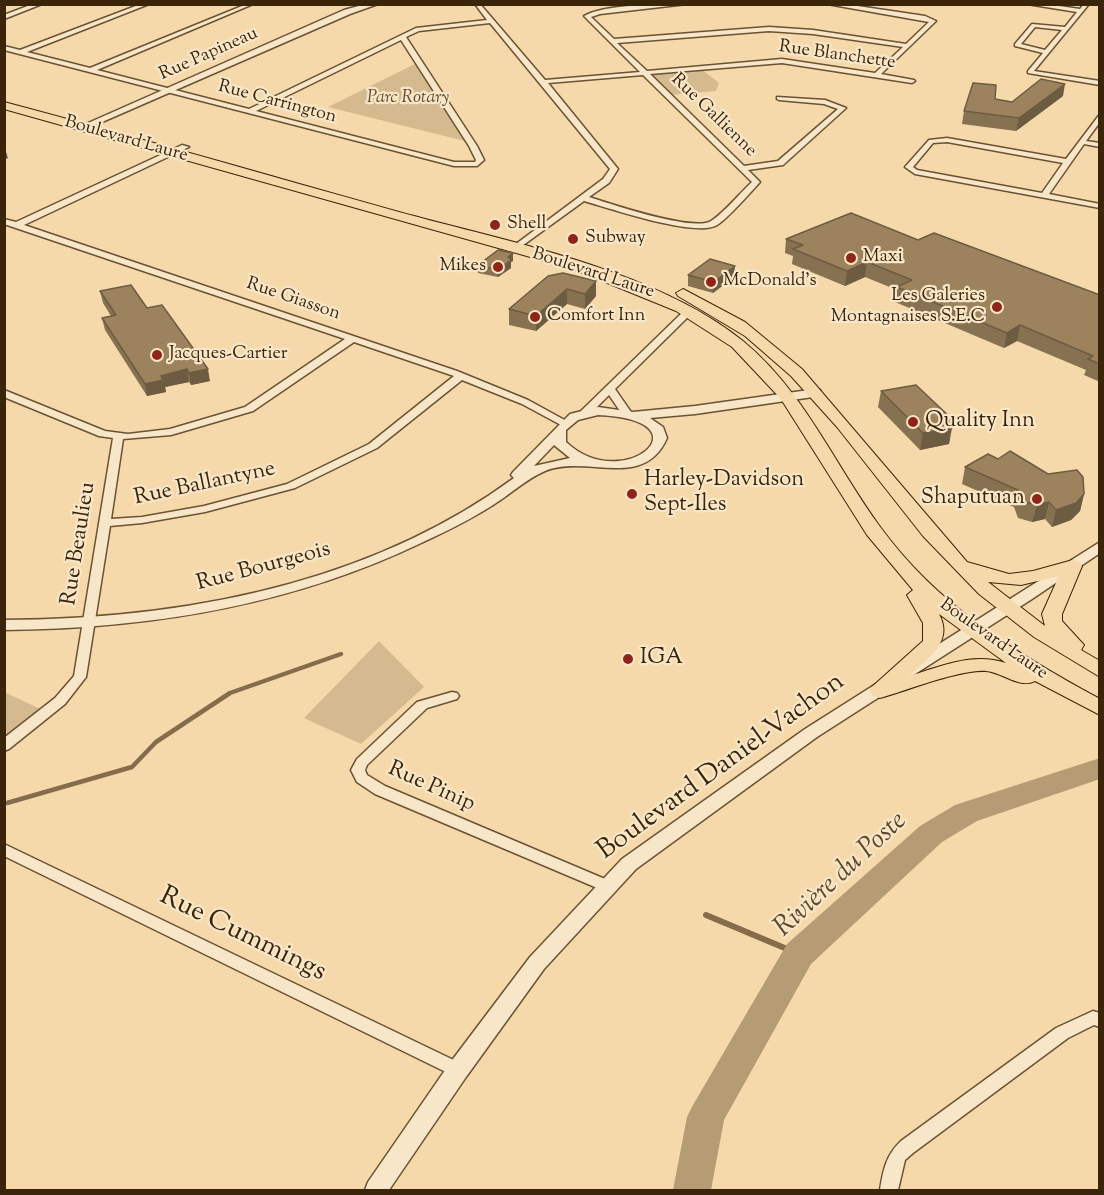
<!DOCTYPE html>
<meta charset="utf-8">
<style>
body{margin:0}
#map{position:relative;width:1104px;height:1195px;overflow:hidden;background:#f5d9ab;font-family:"Sorts Mill Goudy",serif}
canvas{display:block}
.frame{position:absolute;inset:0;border:6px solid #3b250a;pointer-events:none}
</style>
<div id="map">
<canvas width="1104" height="1195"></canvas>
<div class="frame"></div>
</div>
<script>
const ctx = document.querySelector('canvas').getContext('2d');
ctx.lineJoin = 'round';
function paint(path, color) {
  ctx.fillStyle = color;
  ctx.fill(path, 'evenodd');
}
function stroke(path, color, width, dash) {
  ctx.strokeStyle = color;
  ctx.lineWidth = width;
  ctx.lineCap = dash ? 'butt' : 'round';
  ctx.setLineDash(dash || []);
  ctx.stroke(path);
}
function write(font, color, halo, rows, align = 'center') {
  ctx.font = font + ' "Sorts Mill Goudy",serif';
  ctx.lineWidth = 4.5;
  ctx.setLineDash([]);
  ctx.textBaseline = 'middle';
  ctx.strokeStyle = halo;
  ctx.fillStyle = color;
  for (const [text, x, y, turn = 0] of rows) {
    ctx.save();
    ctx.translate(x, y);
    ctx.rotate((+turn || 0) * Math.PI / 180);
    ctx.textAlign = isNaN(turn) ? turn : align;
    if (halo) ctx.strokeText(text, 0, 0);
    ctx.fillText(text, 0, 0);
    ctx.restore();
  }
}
const green = new Path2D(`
 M417,63l52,79 -141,-35z
 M700,68l19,15 -3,8 -47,4 -23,-23z
 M379,641l45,46 -63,57 -57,-26z
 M4,692l43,20 -43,34z`);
const streamFar1 = new Path2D(`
 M7,803l125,-36 24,-25 74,-49 111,-39`);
const stream = new Path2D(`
 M706,915l93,39`);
const river = new Path2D(`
 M1100,758v21l-123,42 -35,21 -131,122 -87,156 -13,70h-38l14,-73 6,-12 94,-161 133,-118 35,-21z`);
const minor = new Path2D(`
 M33,4h9l-38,15v-4z
 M141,4h8l-122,48 63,16 157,-64h6l-156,66 152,39 167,-81 71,-8 -12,-16h5l65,76 95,-8 -56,-56c21,-12 78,-12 103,-12l-87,10 -9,3 23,22 155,-12 44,3 93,14 23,-22 -102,-18h17l81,12 11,5 -55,53 33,6 1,1 -3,2 -130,-20 -132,11 94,92 34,-5 60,-52 -14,-5 -45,-4 -2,-1v-2l48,3 21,8 -63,57 -35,5 12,12c-9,10 -33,37 -43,43 -21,13 -108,-17 -133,-24l-69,50 -4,-2 1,-2 91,-68 7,-10 -120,-146 -71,8 -13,6 71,109 7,14 -7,6h-23l-450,-116v-4l16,4zM769,31l44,3 90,13 -28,26 -93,-14 -135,12 -30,-28zM401,40l68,106 7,14 -1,2h-21l-198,-51zM643,75l109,107c-11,10 -29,32 -41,39 -18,11 -100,-17 -122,-24l20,-14 9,-14 -70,-86z
 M1027,4h18l35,5 4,-5h5l-55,67 66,10v4l-72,-12v-2l15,-18 -28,-7v-2l17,-20 33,3 12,-15zM1035,27l27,3 -17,20 -24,-6z
 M1100,114v8l-14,19 14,2v4l-16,-3 -35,50 51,10v4l-185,-34 -10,-7 24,-27 18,-2 119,21zM947,142l116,21 -21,30 -125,-23 -4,-3 20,-24z
 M182,145l7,2 -165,78 433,146 71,29 42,23 -1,2h-8l-39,-21 -60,-24 -85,68 -82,40 -90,24 -63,11 -32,3 -24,151 -21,27 -56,45 -5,2v-13l51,-40 19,-22 39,-238 -14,-2 -95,-39v-7l101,41 23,3 42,-5 75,-22 100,-68 -341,-115v-5l12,3zM354,342l100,34 -85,68 -82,40 -83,22 -62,11 -31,2 12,-80 48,-4 82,-24z
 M689,308l3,1v4l-77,76 16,23 -1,2h-8l-13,-19 -20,20h-8v-4l105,-102z
 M452,692l5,1 2,3 -2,3 -30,9 -60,57 -2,5 2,5 18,11 227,96 3,4 -3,4 -5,2 -5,-2 -227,-96 -18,-12 -6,-12 6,-11 60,-57z
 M4,844l460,221 3,5 -3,5 -6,3 -6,-3 -448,-219z
 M1093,1011l7,2v14l-6,-2 -26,13 -155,115 -8,7 -7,30h-18c3,-19 6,-35 21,-49l155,-113z`);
const tertiary = new Path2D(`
 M366,4h12l-28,10 -264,115 -7,-2 265,-117z
 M816,389l4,1v6l-125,18 -45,4 13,9 4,11c-23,53 -81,16 -122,33 -17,7 -31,20 -46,30 -25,17 -52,30 -80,43 -130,62 -271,85 -415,86v-10c178,-1 364,-35 510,-142l-3,-3 2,-3 57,-58 28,-7 35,5 62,-6zM598,415c114,5 25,81 -32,27v-12l12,-10zM554,445l16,13 -36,8z
 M1100,542v11l-68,46 -215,138 -181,132 -92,100 -78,108 -77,113h-24l3,-8 82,-119 80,-106 92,-98 183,-130z`);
const trunk = new Path2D(`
 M4,102c132,35 263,73 395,110 109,30 255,57 344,129 62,51 92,125 138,187 56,77 136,126 219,171v16l-65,-34c-16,8 -33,-9 -49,-10 -25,-2 -80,20 -106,27l-7,-2 -4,-5 4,-5 50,-45v-18l-16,-28 6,-5 -46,-55 -86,-136 -49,-52 -56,-36 -103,-42 -569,-160zM939,614l67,49c-33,-11 -64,3 -97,13 19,-18 45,-34 30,-62z
 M683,289l62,33 57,47 165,193 42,12 24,-3 40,-11 7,2 2,4 -20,48v7l22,24 -3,5 19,11v16l-66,-40 -55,-43 -56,-58 -86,-109 -46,-51 -46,-40 -67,-40 -2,-3zM1059,576l-17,38 3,12 -57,-44 33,3z`);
const wall = new Path2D(`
 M1063,96l-47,35 -54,-7 2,-13 31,-12 17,3z
 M786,239l132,1 182,55v87l-16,-7 2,-5 -69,-29 -13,7 -109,-46 2,-12 -32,-13 -20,9 -53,-22 1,-8 -8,-3z
 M513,253v8l-2,1v6l-13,9 -20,-4v-8z
 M688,275l46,2 -21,16 -25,-7z
 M548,276l48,5v15l-11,13 -18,-5 -31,27 -27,-6v-16z
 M100,291l47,17 63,73 -19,4 -2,-3 -24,5 1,5 -19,4 -42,-66 -3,-12 9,-2 -8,-13z
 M881,391l71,28 -3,25 -29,6 -42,-43z
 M998,459l50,15 36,20 -4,17 -9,9 -19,7 -7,-8 -13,3 -14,-4 -4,-11 -52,-23 3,-17z`);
const shadedWall = new Path2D(`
 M1065,84l-2,12 -47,35 3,-13z
 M4,145l4,13 -4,2z
 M513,253v8l-2,1v6l-13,9v-7l10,-13z
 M867,262l-2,15 -20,9 2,-15z
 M735,266l-1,11 -21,16 1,-11z
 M596,281v15l-11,13v-15z
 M567,289v15l-31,27v-15z
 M1020,325l-3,16 -13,7 3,-15z
 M187,369l2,13 -24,5 1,5 -19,4 -2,-12 16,-8z
 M208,369l2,12 -19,4 -2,-12z
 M952,419l-2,9h2l-3,16 -29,6 3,-17 22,-12z
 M1084,494l-4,17 -9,9 -19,7 4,-17z
 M1049,502l-4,17 -13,3 5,-17z`);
const building = new Path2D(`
 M1041,79l24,5 -46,34 -55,-7 9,-28 23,2 -1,14 17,3z
 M851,213l67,27 16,-7 166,62v69l-12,-5 5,-3 -73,-31 -13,8 -110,-46 15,-7 -45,-18 -20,9 -54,-22 10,-4 -17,-6z
 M498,250l15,3 -5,4 3,3 -13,10 -20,-5z
 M710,259l25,7 -21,16 -26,-7z
 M563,273l33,8 -11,13 -18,-5 -31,27 -27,-7 39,-33z
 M131,285l16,23 15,-3 46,64 -19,4 -2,-4 -26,7 2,4 -18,4 -43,-66 14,-3 -16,-24z
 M916,385l36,34 -7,2 7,7 -29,5 -42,-42z
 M1010,451l38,23 29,-4 6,7 1,17 -8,9 -20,7 -7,-8 -12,3 -15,-4 -4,-11 -53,-23 23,-13 10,5z`);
const markers = [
 [495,225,6,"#8f2418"],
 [573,239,6,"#8f2418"],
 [851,258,6,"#8f2418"],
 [498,267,6,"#8f2418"],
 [711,282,6,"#8f2418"],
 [997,307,6,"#8f2418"],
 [535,317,6,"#8f2418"],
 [157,355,6,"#8f2418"],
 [913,422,6,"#8f2418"],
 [632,494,6,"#8f2418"],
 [1037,499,6,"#8f2418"],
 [628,659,6,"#8f2418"]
];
const farStreetnames = [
 ["Rue Papineau",209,55,-24],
 ["Rue Blanchette",837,56,8],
 ["Rue Carrington",277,103,15],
 ["Rue Gallienne",713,116,44],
 ["Boulevard Laure",126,140,16],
 ["Boulevard Laure",593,274,18],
 ["Rue Giasson",293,300,19],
 ["Boulevard Laure",993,640,35]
];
const farParknames = [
 ["Parc Rotary",408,99]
];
const farPoinames = [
 ["Shell",507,225],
 ["Subway",585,239],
 ["Maxi",863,258],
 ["Mikes",486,267,"right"],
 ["McDonald's",723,282],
 ["Les Galeries",985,297,"right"],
 ["Montagnaises S.E.C",985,318,"right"],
 ["Comfort Inn",547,317],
 ["Jacques-Cartier",169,355]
];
const poiNames = [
 ["Quality Inn",925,422],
 ["Harley-Davidson",644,481],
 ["Sept-Iles",644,506],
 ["Shaputuan",1025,499,"right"],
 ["IGA",640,659]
];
const streetNames = [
 ["Rue Ballantyne",205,485,-12],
 ["Rue Beaulieu",80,544,-81],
 ["Rue Bourgeois",264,568,-15],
 ["Rue Pinip",431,788,24]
];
const nearStreetnames = [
 ["Boulevard Daniel-Vachon",722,768,-36],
 ["Rue Cummings",242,936,26]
];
const nearWaternames = [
 ["Rivière du Poste",842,876,-43]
];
paint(green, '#d5ba90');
stroke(streamFar1, '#856c4a', 4.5);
stroke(stream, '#856c4a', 6);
paint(river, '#b69c74');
stroke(minor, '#6a5232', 3);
stroke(tertiary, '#6a5232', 3);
stroke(trunk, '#3b250a', 2);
paint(minor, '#f8e6c8');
paint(tertiary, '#f8e6c8');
paint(trunk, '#f5d9ab');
paint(wall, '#867151');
paint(shadedWall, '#6d5c42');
paint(building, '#9c835e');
stroke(building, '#6d5c42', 1.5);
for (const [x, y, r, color] of markers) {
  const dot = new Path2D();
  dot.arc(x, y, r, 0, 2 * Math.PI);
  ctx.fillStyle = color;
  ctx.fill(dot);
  stroke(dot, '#f8e6c8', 2);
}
write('18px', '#3b250a', '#f8e6c8', farStreetnames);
write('italic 18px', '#624a2c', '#f8e6c8', farParknames);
write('18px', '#3b250a', '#f8e6c8', farPoinames, 'left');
write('22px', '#3b250a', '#f8e6c8', poiNames, 'left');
write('22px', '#3b250a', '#f8e6c8', streetNames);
write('27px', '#3b250a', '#f8e6c8', nearStreetnames);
write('italic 28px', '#60492a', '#f8e6c8', nearWaternames);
</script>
